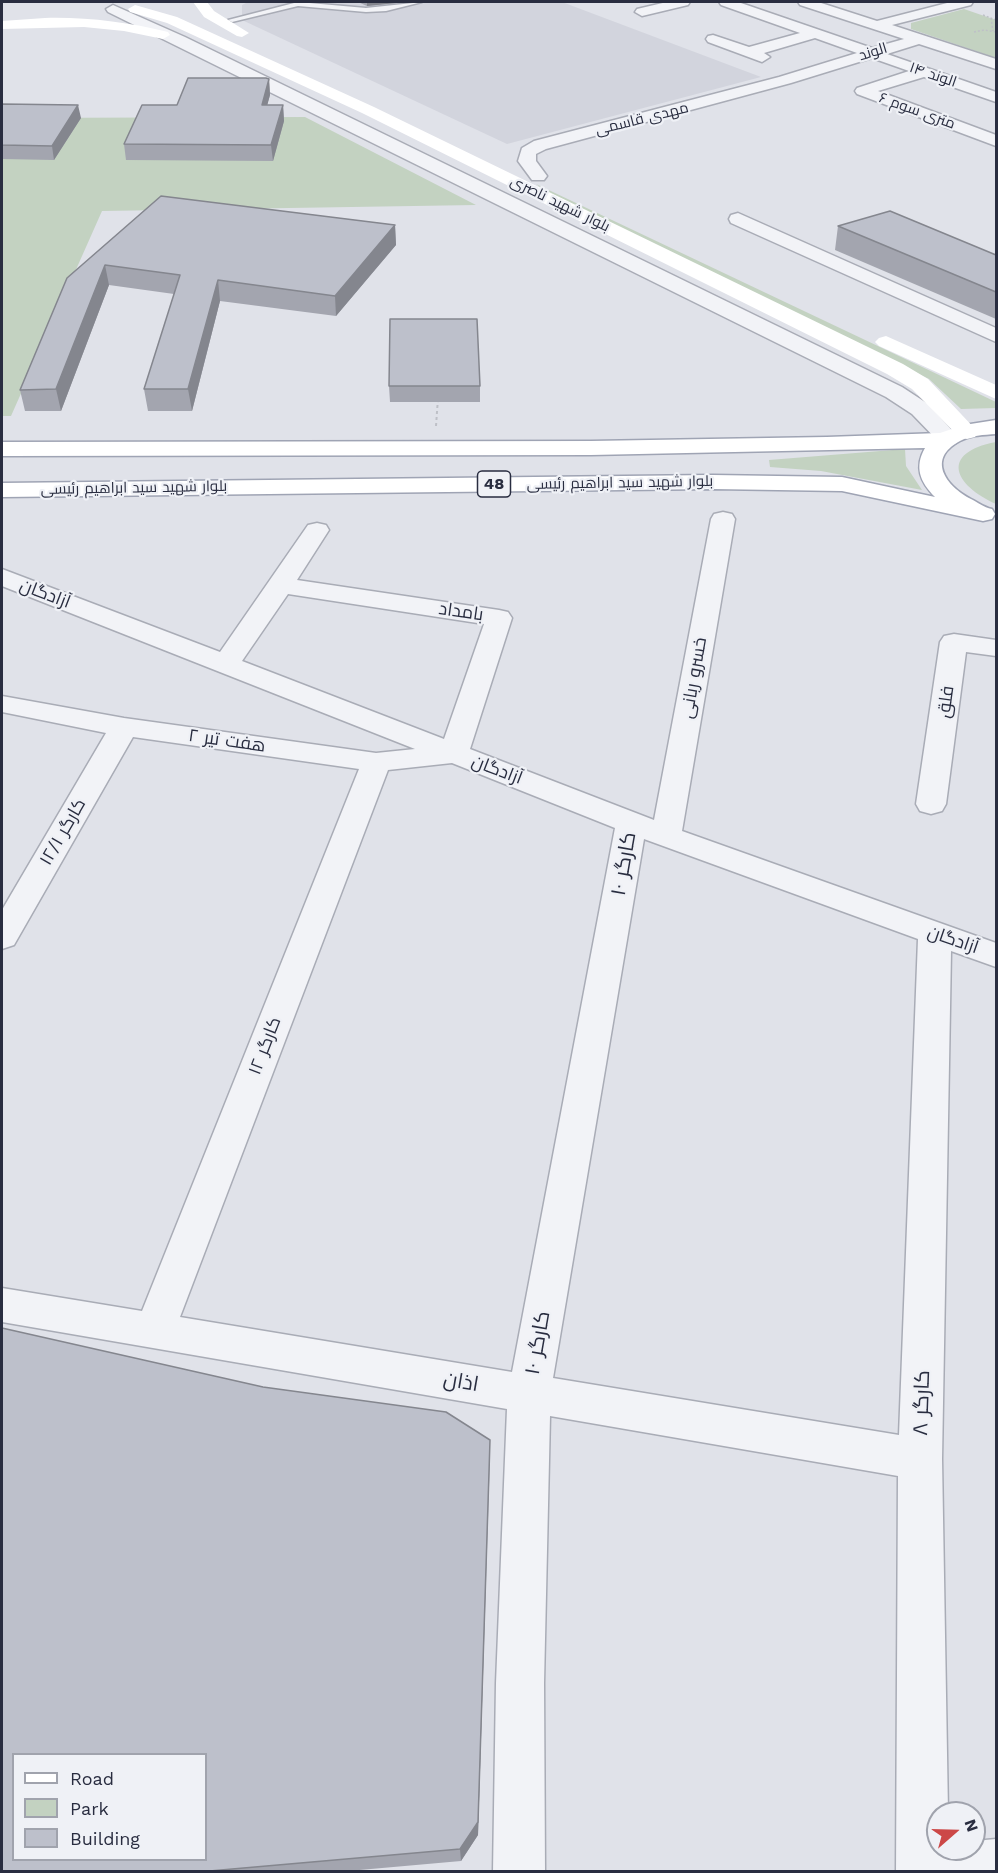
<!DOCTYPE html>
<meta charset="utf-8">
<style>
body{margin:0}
#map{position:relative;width:998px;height:1873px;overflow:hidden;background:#e0e2e9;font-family:"Work Sans",sans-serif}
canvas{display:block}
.frame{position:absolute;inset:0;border:3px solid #292d40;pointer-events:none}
.legend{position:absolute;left:12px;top:1753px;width:195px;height:108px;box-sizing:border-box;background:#eff1f6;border:2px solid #a0a3ad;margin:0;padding:8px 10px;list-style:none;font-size:18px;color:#292d40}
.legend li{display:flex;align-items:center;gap:12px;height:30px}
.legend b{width:30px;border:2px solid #a0a3ad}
.north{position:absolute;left:926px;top:1801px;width:60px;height:60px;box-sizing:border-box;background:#eff1f6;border:2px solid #a0a3ad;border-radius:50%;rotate:70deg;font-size:16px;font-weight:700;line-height:24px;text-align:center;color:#292d40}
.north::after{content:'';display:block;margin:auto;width:21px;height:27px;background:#cc4847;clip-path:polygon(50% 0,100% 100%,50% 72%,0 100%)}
</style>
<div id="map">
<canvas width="998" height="1873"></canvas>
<div class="frame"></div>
<ul class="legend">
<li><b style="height:8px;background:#fff"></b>Road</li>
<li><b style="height:16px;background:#c3d2c1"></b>Park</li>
<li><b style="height:16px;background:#bdc0cb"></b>Building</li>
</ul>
<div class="north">N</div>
</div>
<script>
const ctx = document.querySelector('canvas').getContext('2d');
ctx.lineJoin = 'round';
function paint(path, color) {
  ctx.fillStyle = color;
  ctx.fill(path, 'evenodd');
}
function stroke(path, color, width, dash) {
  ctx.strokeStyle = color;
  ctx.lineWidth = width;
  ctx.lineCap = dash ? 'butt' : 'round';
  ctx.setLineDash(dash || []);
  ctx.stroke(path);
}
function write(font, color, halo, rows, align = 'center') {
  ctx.font = font + ' "Work Sans",Cairo,sans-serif';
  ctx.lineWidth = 4.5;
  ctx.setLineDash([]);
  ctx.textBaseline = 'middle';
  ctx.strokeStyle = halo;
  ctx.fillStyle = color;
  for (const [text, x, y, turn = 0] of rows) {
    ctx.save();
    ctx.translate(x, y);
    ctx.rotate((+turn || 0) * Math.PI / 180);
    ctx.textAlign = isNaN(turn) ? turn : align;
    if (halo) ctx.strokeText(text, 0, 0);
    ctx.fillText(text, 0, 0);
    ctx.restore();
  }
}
const built = new Path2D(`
 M248,2h314l199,75 -254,67 -265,-124v-15z`);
const green = new Path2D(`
 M964,9l32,11v38l-85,-29v-6z
 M305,117l171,88 -374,6 -91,205h-9v-298z
 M536,184l460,218v6l-35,1 -32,-30 -377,-183z
 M996,442v62c-42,-19 -57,-51 0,-62z
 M905,449l1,17 16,24 -101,-19 -51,-4 -1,-7z`);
const pathFar1 = new Path2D(`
 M983,15l13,5
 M991,18l2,13
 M974,32l10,-2 12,2`);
const path = new Path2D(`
 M436,426l2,-28`);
const service = new Path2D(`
 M298,2l68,6 56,-6 -36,9 -20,1 -68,-6 -66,16 -4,-2z`);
const minor = new Path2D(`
 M667,2h23l-2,3 -46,11 -7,-4 2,-3z
 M719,2h19l134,46 32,-9 -104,-34 -2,-3h20l59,19 74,-19h22l-2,3 -79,20 104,34v10l-77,-25 -32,10 109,38v10l-72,-25 -46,14 118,44v11l-139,-52 -2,-3 2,-3 52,-17 -37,-13 -81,25 -245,66 -10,5v7l11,15 -3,4h-12l-14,-19 4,-13 12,-7 245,-64 78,-24 -42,-15 -51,15 6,4 -8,5 -54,-20 -2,-3 2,-3 5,-1 36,12 51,-14 -79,-28z
 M738,213l258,115v14l-265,-119 -2,-4 2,-4z
 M723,512l9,2 3,5 -53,312 314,112v24l-45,-16 -9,508 6,354h-10v36h36v-8l22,-2v33h-100l2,-396 -348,-60 -6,267 1,189h-52l3,-189 11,-274 -505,-87v-34l140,23 217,-542 -226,-32 -119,208 -12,4v-39l104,-177 -104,-21v-16l122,22 252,35 39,-4 -413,-163v-17l218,83 88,-127 9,-2 9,2 3,5 -32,50 202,30 9,2 4,6 -42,131 184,71 57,-301 3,-5zM288,594l196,30 -40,115 -202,-78zM452,763l163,65 -103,544 -332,-55 208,-547zM644,839l274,100 -19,496 -346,-57z
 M954,634l42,6v16l-30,-4 -20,152 -4,7 -11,3 -11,-3 -4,-7 24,-162 4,-6z`);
const tertiary = new Path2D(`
 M113,5l72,32 717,350 26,17 31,34 -3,5 -8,2 -8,-2 -28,-29 -26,-17 -778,-385 -2,-3z`);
const secondary = new Path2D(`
 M193,2h14l7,9 35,22 -7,4 -5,-1 -33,-19z
 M135,5l42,12 197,90 529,257 25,15 50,53 -3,5 -8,2 -8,-2 -47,-48 -25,-15 -525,-261 -195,-90 -37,-11 -2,-3z
 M45,18c42,-1 82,4 123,14l2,3 -7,4 -39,-8 -40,-4 -82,2v-8z
 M886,336l110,49v14l-117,-53 -4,-4 4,-4z`);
const primary = new Path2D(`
 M996,420v14c-12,1 -25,1 -36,7 -34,18 -14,45 11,58 8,4 12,8 21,10l3,5 -3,5 -9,2 -141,-30 -129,-2 -711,8v-14l711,-8 129,2 93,20c-15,-15 -21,-30 -10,-49l-334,7 -589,1v-14l589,-1 236,-4 113,-4 24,-8z`);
const wall = new Path2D(`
 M358,2h48l-39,4z
 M269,79l1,16 -3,10h16l1,16 -11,40 -147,-1 -2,-16 53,-39z
 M2,105l79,13 -27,42 -52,-1z
 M161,196l234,29 1,20 -60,71 -116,-15 -28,110h-44l-4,-22 30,-95 -65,-9 -48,126h-36l-5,-21 47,-112z
 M838,226l158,29v64l-161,-69z
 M389,386h91v16h-90z
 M490,1456l-12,379 -17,26 -124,11h-335z`);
const shadedWall = new Path2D(`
 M367,2h39l-39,4z
 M269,79l1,16 -7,26 -1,-16z
 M78,105l3,13 -27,42 -2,-14z
 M283,105l1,16 -11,40 -2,-16z
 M395,225l1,20 -60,71 -1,-20z
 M105,265l4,20 -48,126 -5,-22z
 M218,280l2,21 -28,110 -4,-22z
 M490,1440l-12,395 -17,26 -1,-12z`);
const building = new Path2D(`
 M188,78h78l3,1 -7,26h21l-12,40 -147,-1 18,-39h35z
 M2,104l76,1 -26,41 -50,-1z
 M161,196l234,29 -60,71 -117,-16 -30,109h-44l36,-114 -75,-10 -49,124 -36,1 47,-112z
 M890,211l106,44v37l-158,-66z
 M390,319h87l3,67h-91z
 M2,1328l261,59 183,25 44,28 -12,382 -18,27 -262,23h-196zM14,1755h192v105h-192z`);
const farStreetnames = [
 ["الوند",873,52,-17],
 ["الوند ۱۴",933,75,19],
 ["۶ متری سوم",917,111,20],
 ["مهدی قاسمی",642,119,-14],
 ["بلوار شهید ناصری",560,204,26],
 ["بلوار شهید سید ابراهیم رئیسی",620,483,-1],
 ["بلوار شهید سید ابراهیم رئیسی",134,488,-1]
];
const shields = [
 [494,484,33]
];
const shieldNames = [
 ["48",494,484]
];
const streetNames = [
 ["آزادگان",45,594,21],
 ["بامداد",461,612,8],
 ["خسرو ربانی",694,678,-80],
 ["فلق",946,702,-82],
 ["هفت تیر ۲",227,741,8],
 ["آزادگان",497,770,21],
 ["کارگر ۱۲/۱",63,832,-60],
 ["آزادگان",953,940,19],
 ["کارگر ۱۲",265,1046,-69]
];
const nearStreetnames = [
 ["کارگر ۱۰",624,864,-80],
 ["کارگر ۱۰",538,1343,-80],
 ["اذان",461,1382,10],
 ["کارگر ۸",922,1403,-88]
];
paint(built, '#d2d4dd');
paint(green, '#c3d2c1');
stroke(service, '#a9acb6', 3);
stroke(minor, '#a9acb6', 3);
stroke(tertiary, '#a9acb6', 3);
stroke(primary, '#9fa4b4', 3);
stroke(pathFar1, '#bec0c7', 1.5, [2, 2]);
stroke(path, '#bec0c7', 2, [3, 3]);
paint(service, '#f2f3f7');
paint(minor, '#f2f3f7');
paint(tertiary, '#f2f3f7');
paint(secondary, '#fff');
paint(primary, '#fff');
paint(wall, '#a3a5af');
paint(shadedWall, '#84868e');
paint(building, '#bdc0cb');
stroke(building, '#84868e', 1.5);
write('15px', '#292d40', '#eff1f6', farStreetnames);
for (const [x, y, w] of shields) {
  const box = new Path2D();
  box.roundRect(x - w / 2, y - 13, w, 26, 4.5);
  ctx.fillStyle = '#eff1f6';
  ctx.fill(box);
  stroke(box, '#292d40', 1.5);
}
write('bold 16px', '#292d40', null, shieldNames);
write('18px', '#292d40', '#eff1f6', streetNames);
write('21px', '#292d40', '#eff1f6', nearStreetnames);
</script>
